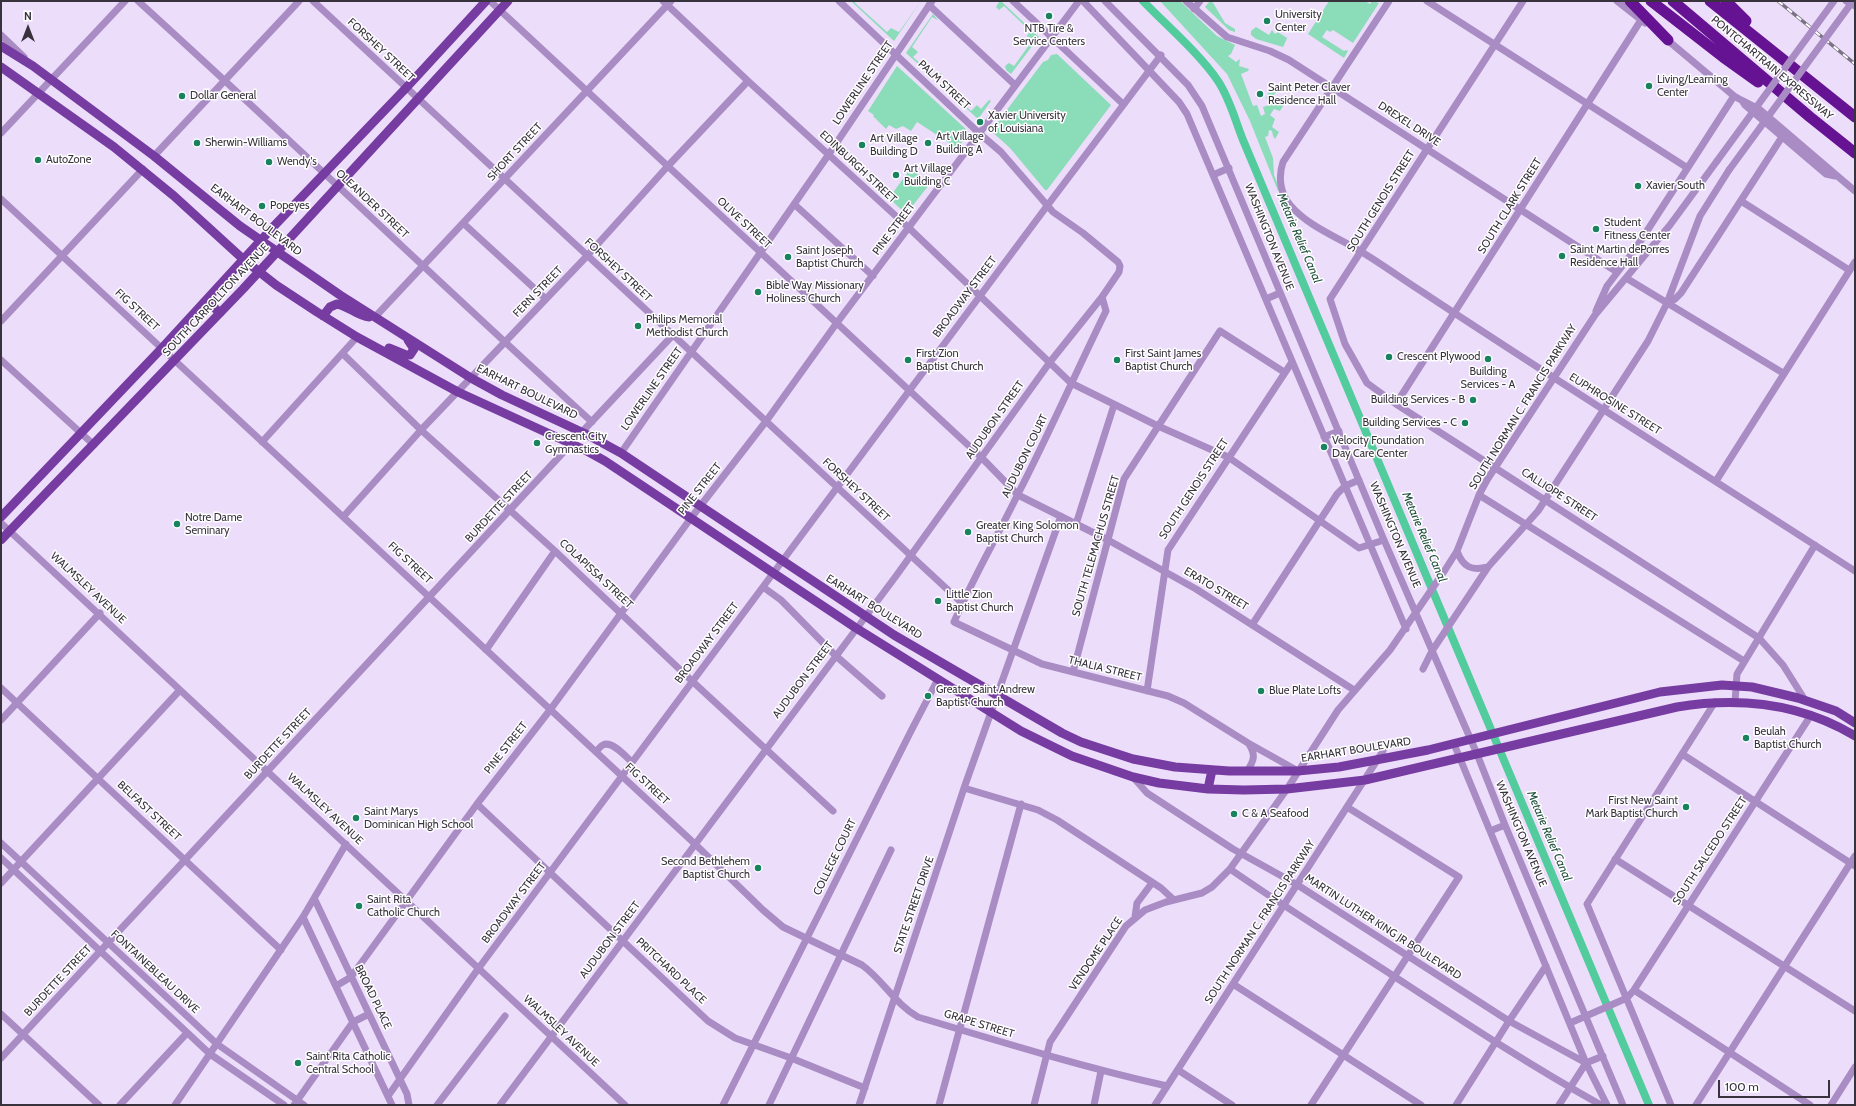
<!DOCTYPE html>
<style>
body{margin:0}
#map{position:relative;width:1856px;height:1106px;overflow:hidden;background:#ecddfb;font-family:Cabin,sans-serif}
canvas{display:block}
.frame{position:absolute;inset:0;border:2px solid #38323d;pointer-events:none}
.north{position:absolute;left:8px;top:8px;width:40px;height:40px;-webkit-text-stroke:3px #fff;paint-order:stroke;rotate:0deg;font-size:11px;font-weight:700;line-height:16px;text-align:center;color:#38323d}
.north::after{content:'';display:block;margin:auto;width:14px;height:18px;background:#38323d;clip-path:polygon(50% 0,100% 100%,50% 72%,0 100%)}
.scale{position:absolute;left:1718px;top:1080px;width:112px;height:18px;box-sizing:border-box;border:2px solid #38323d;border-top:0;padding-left:5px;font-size:12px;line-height:14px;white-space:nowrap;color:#38323d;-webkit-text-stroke:3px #fff;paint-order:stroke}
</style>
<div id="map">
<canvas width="1856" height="1106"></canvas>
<div class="frame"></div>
<div class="north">N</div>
<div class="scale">100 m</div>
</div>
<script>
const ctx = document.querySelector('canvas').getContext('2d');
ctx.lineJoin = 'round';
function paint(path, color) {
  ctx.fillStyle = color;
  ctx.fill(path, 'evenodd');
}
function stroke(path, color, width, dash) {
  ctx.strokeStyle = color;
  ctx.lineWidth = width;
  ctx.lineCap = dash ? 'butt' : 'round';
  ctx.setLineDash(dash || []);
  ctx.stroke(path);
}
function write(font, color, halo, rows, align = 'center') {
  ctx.font = font + ' Cabin,sans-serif';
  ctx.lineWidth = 3;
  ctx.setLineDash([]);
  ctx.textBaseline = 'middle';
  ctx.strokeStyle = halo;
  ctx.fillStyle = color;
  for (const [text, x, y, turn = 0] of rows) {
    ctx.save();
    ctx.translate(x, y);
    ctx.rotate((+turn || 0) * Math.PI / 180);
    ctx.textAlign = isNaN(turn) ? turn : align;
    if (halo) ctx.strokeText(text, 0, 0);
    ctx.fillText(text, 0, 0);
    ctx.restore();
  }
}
const green = new Path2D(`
 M856,1l-1,2 32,29 4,-4 8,4 22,-31 -27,40 -42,-39z
 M998,1h3l38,36 -28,37 -5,-4 -1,-4 4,-3 5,3 18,-25 -5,-5 3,-5 -26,-25 -5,4 -3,-3 3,-5z
 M1160,1h20l37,35 18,9 -4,9 -3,2 8,6 4,-3 -1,7 10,3 -1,2 -7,3 12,32 4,-1 4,11 4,-2 -2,-7 6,-2 -3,-8 2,-1v-3l8,-1 -4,5 10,3 3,3 -5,8 -6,-2 -4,6 5,4 -3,8 7,5 -4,7 -2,-3 -1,-5 -3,-1 -1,6 -3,1 8,21 1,17 6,15 -2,1 -28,-70 -23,-47z
 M1210,1h2l13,22 10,6v3l-6,-2 -24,-23z
 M1329,1h36l5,3 2,-3 7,2 -26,40 -20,-13 -3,2 -3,-2 -5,7 22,14 2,-1 2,1 -4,7 -36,-24z
 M933,14l5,6 -6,-3 -20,30 6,5 -5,5 23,21 5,-5 1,2 -5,6 -31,-28z
 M1256,27l13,8 3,-5 3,4 3,-2 9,6 2,-4 -6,13 -27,-8 -5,-4v-4z
 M1057,54l54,51 -64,85h-2l-35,-42 -19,-17 52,-69 5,-2 3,-5z
 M897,66l71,65v3l-11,15 -7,-3 1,-2 -34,-22 -6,9 -8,-5 -7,3 -7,-4 -3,4 -13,-13 1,-1 -6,-4z
 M949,81l2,2 -5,5 25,23 6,-6 4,4 8,-9 2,1 -13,18 -35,-32z
 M911,168l18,17 -23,29 -17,-16z`);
const canal = new Path2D(`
 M1143,1c23,24 56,52 75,80 12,18 17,39 25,59l406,965`);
const minor = new Path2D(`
 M138,1c153,139 301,282 454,421
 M313,1l649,602
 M490,1l492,457 36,37 90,45 88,49 158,101
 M663,1l85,80 161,147 162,155 87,43 70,31 131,91 25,-8
 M1013,1l110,103
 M1083,1l96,101 8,12 219,515
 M1105,1l83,84 14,21 182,434 93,214 28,71 118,280
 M1186,1l41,36 43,14 19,9 328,212
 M1389,1l-106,161c-5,15 -3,32 8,44 17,20 46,31 69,45 22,13 42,28 64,42 142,94 287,185 431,278
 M1427,1l259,166
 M1523,1l-193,298 15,45 22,39 29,21 363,234 24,27 22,35
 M1617,1l28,22
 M1846,1l9,5
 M929,5l86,80
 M1194,9l6,-8
 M1,35l23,22
 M1665,38l69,58c8,5 16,8 25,13l96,82
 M1743,102l2,3 81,69 9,2
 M1,133l124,-132
 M154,156l145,-155
 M1213,175l16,-7
 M1,199l694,645 68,66 20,17 79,38c21,15 33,39 56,52 83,25 165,50 249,69
 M1741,201l108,69
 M794,204l79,72
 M463,223l83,76
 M1626,278l157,95
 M1102,297l4,14c-30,61 -57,123 -88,183 -21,43 -45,84 -64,128l88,42 126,32 16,7 64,40 50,28
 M1266,299l14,-6
 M1667,303l8,-4 6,-6 101,-156
 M1596,311l11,-25 29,-38 98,-152
 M375,317l296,-316
 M1,321l142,-152
 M343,354l78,76 134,121 137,130 141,130
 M1,360l93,85
 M1396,404l245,-384
 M582,432l90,-96
 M1324,437l15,-6
 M262,442l95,-105
 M621,453l208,-299 103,-153
 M1716,481l139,-219
 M1479,495l265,166
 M343,517l78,-87 166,-174 80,-89 81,-86
 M1,523l624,582
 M1076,524l38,-119
 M1457,551c6,16 14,20 31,16
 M763,587l18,13 55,56 46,40
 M1252,625l85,-131 8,-8 14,-6
 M486,650l69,-99
 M1423,669l9,-18 56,-84 50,-56 110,-170 19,-38 33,-87 29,-46
 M1073,672l51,-193 96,-148 64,41
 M1,688l280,262
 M1147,691l21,-141 124,-188
 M1735,702l2,-28 78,-129
 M1,720l99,-107
 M1454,744l132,319 21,42
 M596,752c2,-2 4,-6 7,-7 9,-5 23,12 29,17
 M1682,754l173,112
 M1247,771c7,-10 9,-16 2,-27
 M1133,777l14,16 86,56 63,35 213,137 77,42
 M964,788l74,22 19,10 104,68 13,12
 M477,804l231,217 27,17 56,20 74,30
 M1490,831l15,-6
 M1,843l216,201 87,61
 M1,858l209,196 74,51
 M1615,859l240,152
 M1230,869c53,37 108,71 162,106 69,45 137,90 209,130
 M1,883l179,-193
 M315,900l92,194 2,11
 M303,917l89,188
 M1135,917l2,-14 15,-20
 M1233,984l188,121
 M336,986l15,-9 126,-173 73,-94 141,-192 76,-98 69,-96 243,-323
 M1634,990l176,115
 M1,1014l98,91
 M1570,1023l57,-25 7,-8 177,-275
 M1,1058l570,-614
 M1178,1070l54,35
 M388,1096l90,-127 569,-763 114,-151
 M120,1105l67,-72
 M175,1105l128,-188 43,-73
 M294,1105l59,-83 16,-8
 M437,1105l68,-89
 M500,1105l396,-529 154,-214 52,-65 17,-25 1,-6 -2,-4 -35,-29 -30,-21 -52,-60 -21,-18 -141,-133
 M723,1105l188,-374 27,-52
 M769,1105l122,-255
 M859,1105l105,-317 97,-272
 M939,1105l82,-301
 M1034,1105l16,-63 76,-116 19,-16 21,-8 36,-9 10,-6 18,-18 57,-80 51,-79 52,-60 55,-80 12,-19 22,-56 8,-15 108,-165 75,-90 47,-64
 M1094,1105l7,-34
 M1155,1105l228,-354
 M1311,1105l148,-228 -112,-70
 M1456,1105l53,-84 37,-55
 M1559,1105l27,-42 17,-7
 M1671,1105l-84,-201 128,-202
 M1696,1105l159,-249
 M1831,1105l24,-38`);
const major = new Path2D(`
 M1,46l32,20 121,90 86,70 100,69 131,83 31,17 86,40 33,18 273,182 168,98 19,9 52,17 42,8 54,4h69l41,-4 89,-17 232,-58 62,-7 30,2 46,11 38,13 19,12
 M1,67l113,80 60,49 69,63 33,26 41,27 40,25 101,55 129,59 18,10 251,167 165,103 51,25 61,21 26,6 49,6 36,1 43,-1 78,-9 312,-73c62,-10 123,-4 178,29
 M206,300l14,13
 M323,316l7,-9 7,-3c12,2 20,12 32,13
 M389,348l17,7h4l4,-6 -6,-9
 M1,517l161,-169 112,-122 132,-138 80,-87
 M1,540l242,-251 265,-288
 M1208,789l4,-19`);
const highway = new Path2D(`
 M1630,1l38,39
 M1651,1l72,56 35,25
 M1673,1l137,116 45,36
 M1710,1l145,116
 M1726,1l20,20`);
const rail = new Path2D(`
 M1778,1l77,63`);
const minorBridge = new Path2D(`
 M1717,161l117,-160
 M1729,170l124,-169`);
const markers = [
 [1049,16,4,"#198360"],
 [1267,21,4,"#198360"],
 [1649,86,4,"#198360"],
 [1260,94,4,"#198360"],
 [182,96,4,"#198360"],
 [980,122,4,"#198360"],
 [197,143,4,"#198360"],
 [928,143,4,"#198360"],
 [862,145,4,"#198360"],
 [38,160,4,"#198360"],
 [269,162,4,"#198360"],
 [896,175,4,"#198360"],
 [1638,186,4,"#198360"],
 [262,206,4,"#198360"],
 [1596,229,4,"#198360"],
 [1562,256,4,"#198360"],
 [788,257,4,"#198360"],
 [758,292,4,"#198360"],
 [638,326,4,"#198360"],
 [1389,357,4,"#198360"],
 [1488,359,4,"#198360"],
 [908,360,4,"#198360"],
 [1117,360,4,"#198360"],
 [1473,400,4,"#198360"],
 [1465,423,4,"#198360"],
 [537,443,4,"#198360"],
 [1324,447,4,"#198360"],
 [177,524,4,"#198360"],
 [968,532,4,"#198360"],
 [938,601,4,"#198360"],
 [1261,691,4,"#198360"],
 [928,696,4,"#198360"],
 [1746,738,4,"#198360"],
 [1686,807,4,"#198360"],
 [1234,814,4,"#198360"],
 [356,818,4,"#198360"],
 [758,868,4,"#198360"],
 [359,906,4,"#198360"],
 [298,1063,4,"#198360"]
];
const poiNames = [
 ["University",1275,15],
 ["Center",1275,28],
 ["NTB Tire &",1049,29,"center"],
 ["Service Centers",1049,42,"center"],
 ["Living/Learning",1657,80],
 ["Center",1657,93],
 ["Saint Peter Claver",1268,88],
 ["Residence Hall",1268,101],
 ["Dollar General",190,96],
 ["Xavier University",988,116],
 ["of Louisiana",988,129],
 ["Art Village",936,137],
 ["Building A",936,150],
 ["Art Village",870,139],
 ["Building D",870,152],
 ["Sherwin-Williams",205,143],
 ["AutoZone",46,160],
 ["Wendy's",277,162],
 ["Art Village",904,169],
 ["Building C",904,182],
 ["Xavier South",1646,186],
 ["Popeyes",270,206],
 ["Student",1604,223],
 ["Fitness Center",1604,236],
 ["Saint Martin dePorres",1570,250],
 ["Residence Hall",1570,263],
 ["Saint Joseph",796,251],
 ["Baptist Church",796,264],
 ["Bible Way Missionary",766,286],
 ["Holiness Church",766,299],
 ["Philips Memorial",646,320],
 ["Methodist Church",646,333],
 ["First Zion",916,354],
 ["Baptist Church",916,367],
 ["First Saint James",1125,354],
 ["Baptist Church",1125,367],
 ["Crescent Plywood",1397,357],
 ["Building",1488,372,"center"],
 ["Services - A",1488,385,"center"],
 ["Building Services - B",1465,400,"right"],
 ["Building Services - C",1457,423,"right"],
 ["Crescent City",545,437],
 ["Gymnastics",545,450],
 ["Velocity Foundation",1332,441],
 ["Day Care Center",1332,454],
 ["Notre Dame",185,518],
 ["Seminary",185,531],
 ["Greater King Solomon",976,526],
 ["Baptist Church",976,539],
 ["Little Zion",946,595],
 ["Baptist Church",946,608],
 ["Greater Saint Andrew",936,690],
 ["Baptist Church",936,703],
 ["Blue Plate Lofts",1269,691],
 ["Beulah",1754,732],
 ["Baptist Church",1754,745],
 ["First New Saint",1678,801,"right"],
 ["Mark Baptist Church",1678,814,"right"],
 ["Saint Marys",364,812],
 ["Dominican High School",364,825],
 ["C & A Seafood",1242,814],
 ["Second Bethlehem",750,862,"right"],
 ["Baptist Church",750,875,"right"],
 ["Saint Rita",367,900],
 ["Catholic Church",367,913],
 ["Saint Rita Catholic",306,1057],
 ["Central School",306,1070]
];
const streetNames = [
 ["FORSHEY STREET",381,50,43],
 ["PONTCHARTRAIN EXPRESSWAY",1772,68,40],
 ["LOWERLINE STREET",863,83,-56],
 ["PALM STREET",944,85,43],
 ["DREXEL DRIVE",1409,124,33],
 ["SHORT STREET",515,152,-47],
 ["EDINBURGH STREET",858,167,43],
 ["SOUTH GENOIS STREET",1381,201,-58],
 ["OLEANDER STREET",372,204,43],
 ["SOUTH CLARK STREET",1510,206,-58],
 ["EARHART BOULEVARD",256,220,37],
 ["OLIVE STREET",744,223,43],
 ["PINE STREET",894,229,-53],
 ["WASHINGTON AVENUE",1269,237,68],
 ["FORSHEY STREET",618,270,43],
 ["FERN STREET",538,292,-46],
 ["BROADWAY STREET",965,297,-53],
 ["SOUTH CARROLLTON AVENUE",216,300,-47],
 ["FIG STREET",137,310,43],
 ["LOWERLINE STREET",652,389,-55],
 ["EARHART BOULEVARD",527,392,26],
 ["EUPHROSINE STREET",1615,404,32],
 ["SOUTH NORMAN C. FRANCIS PARKWAY",1523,407,-58],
 ["AUDUBON STREET",995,420,-55],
 ["AUDUBON COURT",1025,456,-64],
 ["PINE STREET",700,489,-52],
 ["SOUTH GENOIS STREET",1194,489,-57],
 ["FORSHEY STREET",856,490,43],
 ["CALLIOPE STREET",1559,495,33],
 ["BURDETTE STREET",499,507,-47],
 ["WASHINGTON AVENUE",1395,535,67],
 ["SOUTH TELEMACHUS STREET",1096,546,-74],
 ["FIG STREET",410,563,43],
 ["COLAPISSA STREET",596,574,43],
 ["WALMSLEY AVENUE",88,588,43],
 ["ERATO STREET",1216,589,31],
 ["EARHART BOULEVARD",874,607,32],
 ["BROADWAY STREET",707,643,-53],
 ["THALIA STREET",1105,669,14],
 ["AUDUBON STREET",803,680,-53],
 ["BURDETTE STREET",278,744,-47],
 ["PINE STREET",506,748,-52],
 ["EARHART BOULEVARD",1356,750,-9],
 ["FIG STREET",647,784,43],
 ["WALMSLEY AVENUE",325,809,43],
 ["BELFAST STREET",149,811,43],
 ["WASHINGTON AVENUE",1521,834,67],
 ["SOUTH SALCEDO STREET",1710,851,-57],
 ["COLLEGE COURT",835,857,-64],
 ["BROADWAY STREET",514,903,-53],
 ["STATE STREET DRIVE",914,905,-71],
 ["SOUTH NORMAN C. FRANCIS PARKWAY",1260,922,-57],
 ["MARTIN LUTHER KING JR BOULEVARD",1383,927,33],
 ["AUDUBON STREET",610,940,-53],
 ["VENDOME PLACE",1096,954,-56],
 ["PRITCHARD PLACE",671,971,43],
 ["FONTAINEBLEAU DRIVE",155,972,43],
 ["BURDETTE STREET",58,981,-47],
 ["BROAD PLACE",373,997,64],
 ["GRAPE STREET",979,1024,17],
 ["WALMSLEY AVENUE",561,1031,43]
];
const waterNames = [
 ["Metarie Relief Canal",1299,238,67],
 ["Metarie Relief Canal",1424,537,67],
 ["Metarie Relief Canal",1549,836,67]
];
paint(green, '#8bdcb8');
stroke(canal, '#52cc9d', 8);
stroke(minor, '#a98cc3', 7);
stroke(major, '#773ca1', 9);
stroke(highway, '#651393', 11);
stroke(rail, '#7b7284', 3.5);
stroke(rail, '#fff', 2, [6]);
stroke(minorBridge, '#a98cc3', 7);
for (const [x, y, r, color] of markers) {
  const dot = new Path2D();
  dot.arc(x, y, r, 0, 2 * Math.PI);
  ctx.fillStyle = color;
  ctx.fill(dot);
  stroke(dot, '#fff', 1.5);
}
write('11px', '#38323d', '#fff', poiNames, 'left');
write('11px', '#38323d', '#fff', streetNames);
write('italic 12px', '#1f503d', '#fff', waterNames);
</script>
